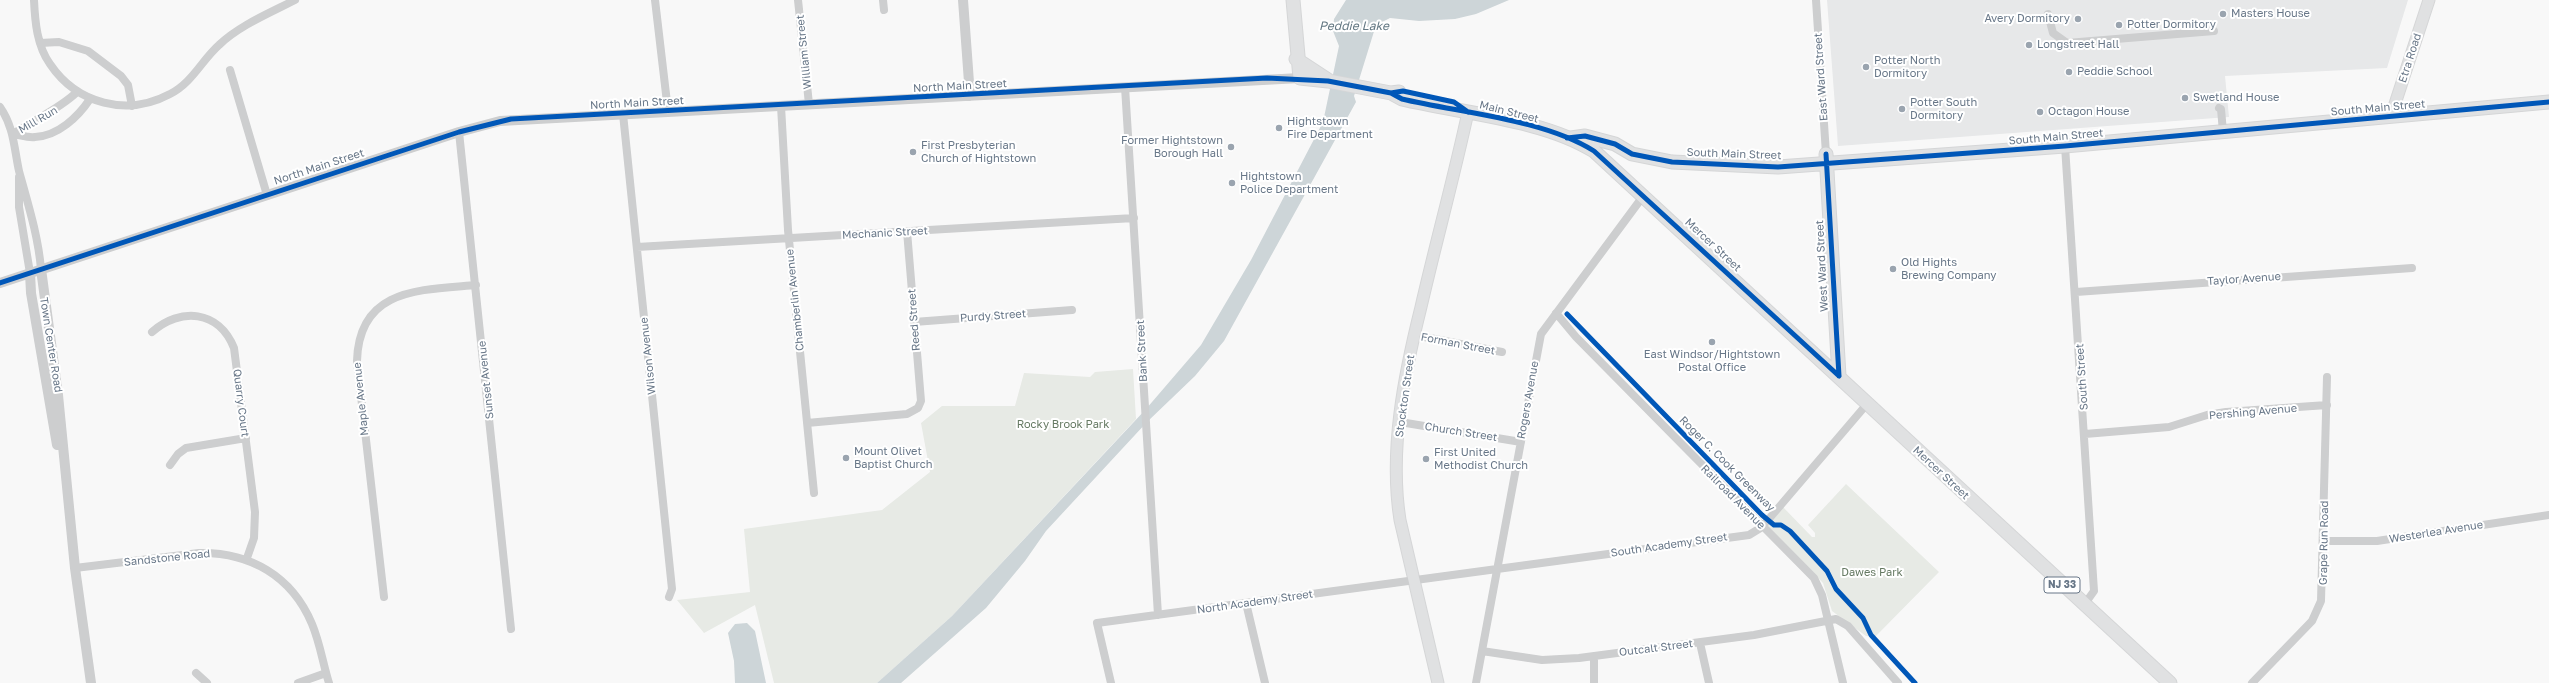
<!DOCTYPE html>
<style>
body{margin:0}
canvas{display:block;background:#f8f8f8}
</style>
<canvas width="2549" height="683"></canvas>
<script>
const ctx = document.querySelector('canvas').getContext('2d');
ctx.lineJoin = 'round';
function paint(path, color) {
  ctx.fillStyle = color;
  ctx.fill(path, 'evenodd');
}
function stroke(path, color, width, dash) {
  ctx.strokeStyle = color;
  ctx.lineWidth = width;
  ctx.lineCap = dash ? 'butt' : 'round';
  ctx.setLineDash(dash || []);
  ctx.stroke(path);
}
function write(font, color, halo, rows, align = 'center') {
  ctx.font = font + ' "Golos Text",sans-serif';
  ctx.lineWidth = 4;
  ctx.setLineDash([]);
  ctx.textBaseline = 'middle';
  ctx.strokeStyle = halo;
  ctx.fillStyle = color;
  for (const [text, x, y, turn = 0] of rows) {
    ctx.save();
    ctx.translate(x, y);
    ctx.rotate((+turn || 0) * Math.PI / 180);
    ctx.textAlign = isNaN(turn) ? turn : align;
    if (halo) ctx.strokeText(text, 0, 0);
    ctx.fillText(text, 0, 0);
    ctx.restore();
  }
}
const built = new Path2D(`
 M1827,0h581l-21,68 -162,8 4,41 -391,29z`);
const green = new Path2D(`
 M1133,369l3,50 -184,197 -75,67h-103l-19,-78 -51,28 -27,-33 73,-8 -6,-63 138,-19 48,-38 -9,-49 21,-17h73l9,-33 66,4 5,-5z
 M1846,484l93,88 -64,65 -9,-1 -34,-25 -9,-28 -55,-57 15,-19 29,30h3v-4l-7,-8z`);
const water = new Path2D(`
 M1346,0h163l-33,14 -21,5 -36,2 -29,-3 -14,7 -22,71 2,6 -132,239 -29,35 -48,46 -101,109 -21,30 -39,47 -85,75h-24l75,-67 194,-207 55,-64 50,-85 72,-138 16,-76 -6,-15 1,-12z
 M747,623l8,8 11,52h-31l-1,-22 -6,-28 7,-9z`);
const minor = new Path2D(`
 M34,0c1,22 3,46 16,64 27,40 77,53 120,30 22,-11 32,-34 49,-49 21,-20 51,-32 76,-45
 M655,0l13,111
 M798,0l11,104
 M883,0l1,10
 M1816,0l10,154
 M2048,14l5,19 14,10 147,-12
 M40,43l19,-1 29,9 33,25 7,9 4,21
 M230,70l37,125
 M1125,87l33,528
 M781,106l7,124 26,263
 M0,107c14,20 14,41 19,64 9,33 19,64 22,98
 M2219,108l2,1 2,23
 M623,114l49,475 -3,8
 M459,132l52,497
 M13,134c7,1 15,4 22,3 23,-1 43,-20 55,-38
 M13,134c22,-15 45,-24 64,-42
 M2065,146l29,445 -10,14
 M19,177v30l11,66
 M637,247l497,-29
 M2076,292l336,-24
 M1556,313l20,24 238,241 8,17 21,88
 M914,322l158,-12
 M152,332c28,-25 67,-22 82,16l21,164 -1,26 -7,20
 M1414,335l88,17
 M1400,422l121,20
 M807,423l100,-9 11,-6 3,-7 -14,-170
 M2085,434l84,-7 38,-12 19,-3 101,-7
 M170,465l8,-11 8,-6 60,-10
 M2323,541h54l172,-26
 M75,568l124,-15c51,-1 93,23 113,71 8,19 11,40 17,59
 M384,597l-27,-236c2,-73 63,-71 119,-76
 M1246,603l19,80
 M1700,643l9,40
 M1482,651l60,9 37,-2 175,-23 82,-16 12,7 50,57
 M196,673l11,10
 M298,683l28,-10
 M1111,683l-14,-60 652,-88 13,-8 105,-123
 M1476,683l65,-349 103,-139
 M1594,683v-26
 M2252,683l60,-62 9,-20 6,-224`);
const tertiary = new Path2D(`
 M963,0l7,96
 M41,269l17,126 17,173 16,115
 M30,273l1,20 26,152
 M0,283l459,-151 41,-11 800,-43`);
const secondary = new Path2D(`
 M2391,116l38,-116
 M1438,683l-38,-163c-11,-70 4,-145 21,-213 15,-65 33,-130 47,-195`);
const primary = new Path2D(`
 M1293,0l7,78 28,3 63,12 8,-1
 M1296,59l32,21
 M1391,93l11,6c59,14 141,20 192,52l576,532
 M1571,138l14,-2 30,8 17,10 40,8 106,5 287,-21 484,-44
 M1826,154l13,222`);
const cycleway = new Path2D(`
 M1391,93l11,6c59,14 141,20 192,52l245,225
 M1567,138l18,-2 30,8 17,10 40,8 106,5 287,-21 484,-44
 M1826,154l13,222
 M0,283l459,-151 52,-13 756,-41 61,3 63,12 12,-2 51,11 14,10
 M1567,314l195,201 12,10h7l9,6 37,40 9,18 27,29 8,17 44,48`);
const markers = [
 [2223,14,4,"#9aa4af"],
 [2078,19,4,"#9aa4af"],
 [2119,25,4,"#9aa4af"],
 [2029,45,4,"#9aa4af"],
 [1866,67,4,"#9aa4af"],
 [2069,72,4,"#9aa4af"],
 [2185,98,4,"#9aa4af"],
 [1902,109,4,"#9aa4af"],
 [2040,112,4,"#9aa4af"],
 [1279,128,4,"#9aa4af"],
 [1231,147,4,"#9aa4af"],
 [913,152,4,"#9aa4af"],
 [1232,183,4,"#9aa4af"],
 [1893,269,4,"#9aa4af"],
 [1712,342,4,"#9aa4af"],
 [846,458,4,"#9aa4af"],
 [1426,459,4,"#9aa4af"]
];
const shields = [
 [2062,585,36]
];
const shieldNames = [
 ["NJ 33",2062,585]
];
const poiNames = [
 ["Masters House",2231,14],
 ["Avery Dormitory",2070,19,"right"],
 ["Potter Dormitory",2127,25],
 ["Longstreet Hall",2037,45],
 ["Potter North",1874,61],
 ["Dormitory",1874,74],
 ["Peddie School",2077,72],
 ["Swetland House",2193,98],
 ["Potter South",1910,103],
 ["Dormitory",1910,116],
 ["Octagon House",2048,112],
 ["Hightstown",1287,122],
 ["Fire Department",1287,135],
 ["Former Hightstown",1223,141,"right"],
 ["Borough Hall",1223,154,"right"],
 ["First Presbyterian",921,146],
 ["Church of Hightstown",921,159],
 ["Hightstown",1240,177],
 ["Police Department",1240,190],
 ["Old Hights",1901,263],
 ["Brewing Company",1901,276],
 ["East Windsor/Hightstown",1712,355,"center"],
 ["Postal Office",1712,368,"center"],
 ["Mount Olivet",854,452],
 ["Baptist Church",854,465],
 ["First United",1434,453],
 ["Methodist Church",1434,466]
];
const streetNames = [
 ["William Street",804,52,-96],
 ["Etra Road",2410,58,-72],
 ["East Ward Street",1821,77,-94],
 ["North Main Street",960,86,-3],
 ["North Main Street",637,103,-3],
 ["South Main Street",2378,108,-5],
 ["Main Street",1509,112,14],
 ["Mill Run",38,120,-30],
 ["South Main Street",2056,137,-5],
 ["South Main Street",1734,154,2],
 ["North Main Street",319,167,-18],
 ["Mechanic Street",885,233,-3],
 ["Mercer Street",1713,245,43],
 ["West Ward Street",1822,266,-93],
 ["Taylor Avenue",2244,279,-4],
 ["Chamberlin Avenue",795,300,-96],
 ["Purdy Street",993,316,-4],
 ["Reed Street",914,320,-94],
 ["Forman Street",1458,344,11],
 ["Town Center Road",51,345,81],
 ["Bank Street",1142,351,-93],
 ["Wilson Avenue",648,356,-96],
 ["South Street",2082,377,-94],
 ["Sunset Avenue",486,380,-96],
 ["Stockton Street",1405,396,-82],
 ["Maple Avenue",361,399,-96],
 ["Rogers Avenue",1528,400,-80],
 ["Quarry Court",241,403,83],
 ["Pershing Avenue",2253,412,-5],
 ["Church Street",1461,432,9],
 ["Roger C. Cook Greenway",1727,464,45],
 ["Mercer Street",1941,473,43],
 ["Railroad Avenue",1733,497,45],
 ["Westerlea Avenue",2436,532,-9],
 ["Grape Run Road",2324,543,-89],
 ["South Academy Street",1669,545,-8],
 ["Sandstone Road",167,558,-6],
 ["North Academy Street",1255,602,-8],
 ["Outcalt Street",1656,648,-7]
];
const parkNames = [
 ["Rocky Brook Park",1063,425],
 ["Dawes Park",1872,573]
];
const waterNames = [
 ["Peddie Lake",1354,26]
];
paint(built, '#e7e8e9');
paint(green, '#e7eae5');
paint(water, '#cdd5d8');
stroke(secondary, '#d5d6d7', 13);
stroke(primary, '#d5d6d7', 15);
stroke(minor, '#cdcecf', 8);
stroke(tertiary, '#cdcecf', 10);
stroke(secondary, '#e0e1e2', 11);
stroke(primary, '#e0e1e2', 13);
stroke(cycleway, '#0057b8', 5);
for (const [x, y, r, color] of markers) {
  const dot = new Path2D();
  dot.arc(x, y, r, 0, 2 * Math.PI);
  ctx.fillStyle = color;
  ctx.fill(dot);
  stroke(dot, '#fff', 1.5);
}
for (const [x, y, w] of shields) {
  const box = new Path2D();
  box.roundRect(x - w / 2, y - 8, w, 16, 3);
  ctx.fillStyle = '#fff';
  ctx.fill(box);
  stroke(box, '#687788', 1);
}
write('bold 10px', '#687788', null, shieldNames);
write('11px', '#687788', '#fff', poiNames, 'left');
write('11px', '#687788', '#fff', streetNames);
write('11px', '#667a63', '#fff', parkNames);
write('italic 12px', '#647883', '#fff', waterNames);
</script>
